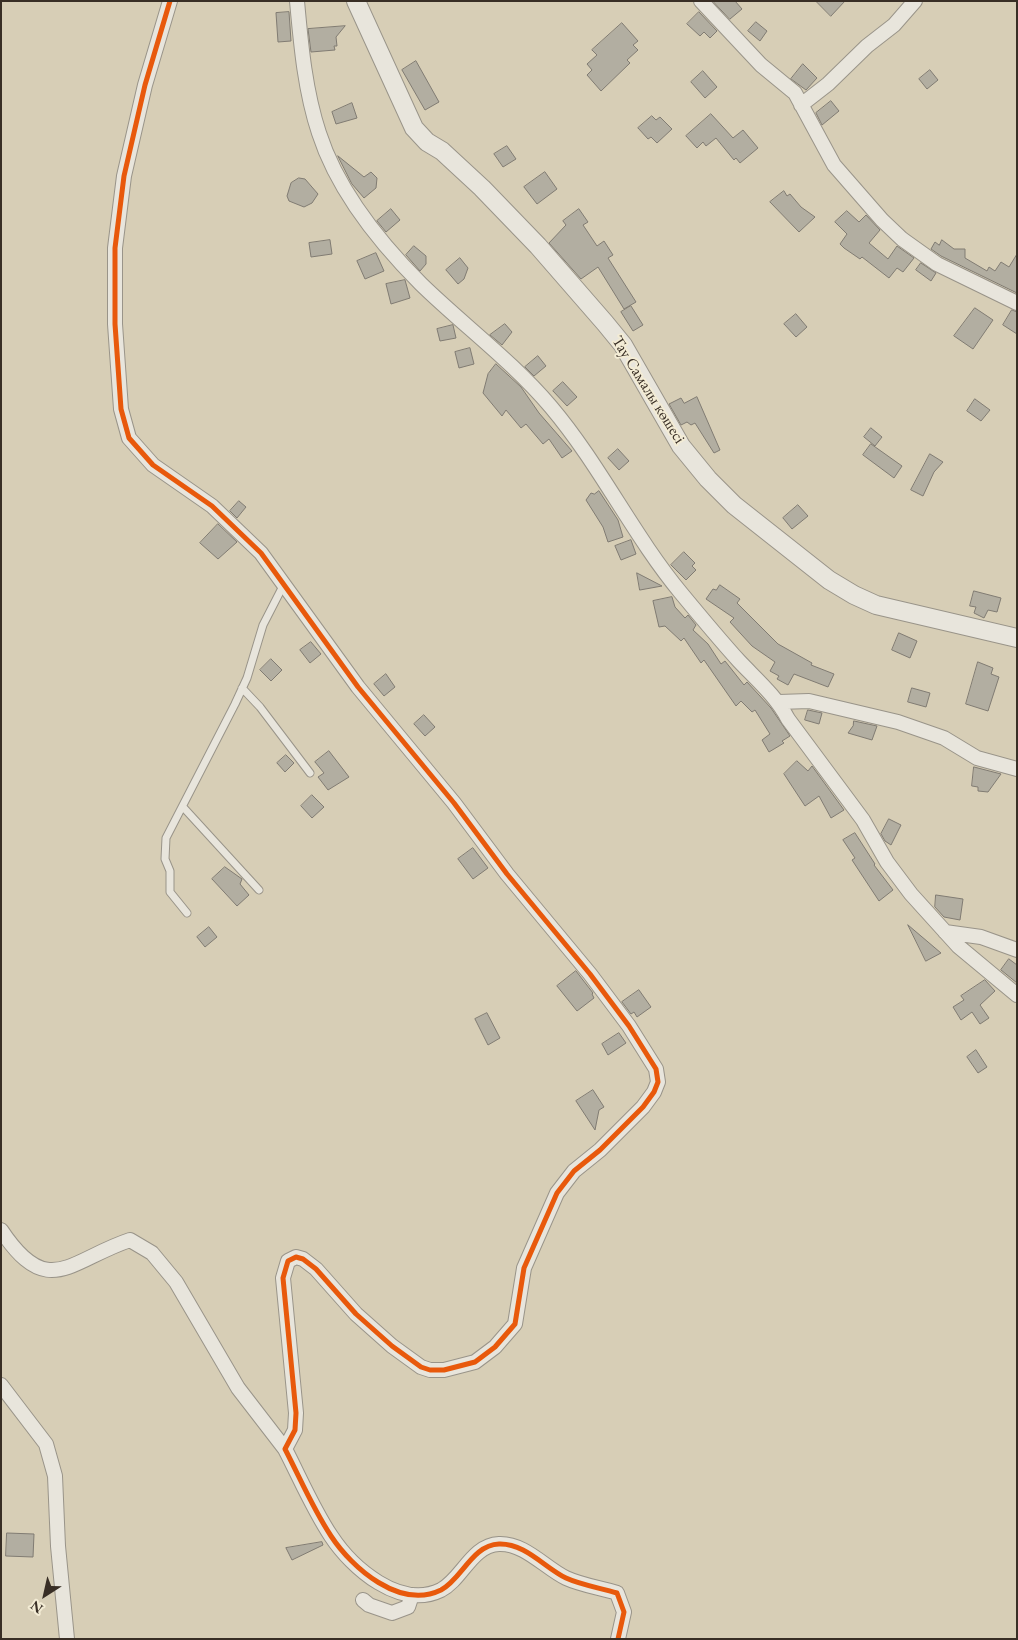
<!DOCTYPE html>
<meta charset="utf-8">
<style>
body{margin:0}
#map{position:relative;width:1018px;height:1640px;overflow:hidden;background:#e2dcca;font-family:"EB Garamond",serif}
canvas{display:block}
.frame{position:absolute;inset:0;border:2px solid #382e25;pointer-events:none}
.north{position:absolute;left:20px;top:1570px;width:50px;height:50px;-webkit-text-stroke:4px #f3ecd5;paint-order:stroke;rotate:215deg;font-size:14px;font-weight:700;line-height:20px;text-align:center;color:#382e25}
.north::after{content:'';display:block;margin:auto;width:18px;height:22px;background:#382e25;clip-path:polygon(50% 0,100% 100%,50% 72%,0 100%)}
</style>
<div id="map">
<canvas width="1018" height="1640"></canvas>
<div class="frame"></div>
<div class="north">N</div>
</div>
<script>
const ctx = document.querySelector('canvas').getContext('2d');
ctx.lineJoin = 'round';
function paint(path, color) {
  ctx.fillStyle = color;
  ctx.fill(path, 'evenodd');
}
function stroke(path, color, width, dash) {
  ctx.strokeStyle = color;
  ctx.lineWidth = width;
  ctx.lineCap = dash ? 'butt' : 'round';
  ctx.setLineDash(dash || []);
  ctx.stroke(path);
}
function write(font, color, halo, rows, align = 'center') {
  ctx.font = font + ' "EB Garamond",serif';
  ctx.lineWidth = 4;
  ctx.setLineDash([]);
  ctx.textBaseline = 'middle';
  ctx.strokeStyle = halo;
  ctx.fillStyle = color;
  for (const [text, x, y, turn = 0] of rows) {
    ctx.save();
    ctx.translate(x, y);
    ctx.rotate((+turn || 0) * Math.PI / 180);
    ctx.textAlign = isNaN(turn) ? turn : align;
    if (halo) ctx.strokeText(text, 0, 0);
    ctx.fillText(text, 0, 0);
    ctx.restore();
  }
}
const green = new Path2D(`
 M1,1h1016v1638h-1016z`);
const building = new Path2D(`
 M713,1h22l7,8 -12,10z
 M816,1h29l-14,15z
 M289,12l2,29 -13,1 -2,-29z
 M699,12l18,19 -7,7 -6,-6 -4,4 -13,-12z
 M756,22l11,9 -7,10 -12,-10z
 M622,23l16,18 -5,4 5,5 -11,10 3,3 -29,28 -14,-16 5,-5 -5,-6 10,-9 -5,-5z
 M345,26l-9,11 1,9h-3l1,4 -24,2 -3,-23z
 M416,61l23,41 -14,8 -23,-40z
 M803,64l14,14 -11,12 -15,-11z
 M930,70l8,10 -11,9 -8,-10z
 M703,71l14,16 -12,11 -14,-16z
 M831,101l8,10 -17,14 -6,-12z
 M352,103l5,15 -21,6 -4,-12z
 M711,114l22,24 10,-8 15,18 -18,15 -4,-5 -2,2 -18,-22 -10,8 -3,-4 -6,6 -11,-12z
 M652,116l4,4 4,-3 12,12 -15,14 -6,-6 -3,2 -10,-11z
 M507,146l9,13 -13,8 -9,-13z
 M338,156l26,21 7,-5 6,6 -1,10 -12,10 -12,-14z
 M545,172l12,17 -20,15 -13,-17z
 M299,178l6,1 13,15 -6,9 -8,4 -15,-6 -2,-5 4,-13z
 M784,191l3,5 3,-2 11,13 14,10 -16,15 -29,-30z
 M391,209l9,11 -14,12 -9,-11z
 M579,209l9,13 -5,3 14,21 7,-5 9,14 -5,3 28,44 -12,7 -26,-42 -17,12 -32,-36 17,-18 -3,-4z
 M847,211l12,11 7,-7 14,15 -11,13 19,16 9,-13 17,12 -11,14 -6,-4 -8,10 -27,-21 -2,2 -16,-11 -4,-4 7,-10 -12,-12z
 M330,240l2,14 -21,3 -2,-14z
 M942,240l12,9h11v9l22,13 2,-4 6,4 6,-9 8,5 8,-13v39l-76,-37 -10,-7 4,-7 4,3z
 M414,246l12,10v8l-6,7 -14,-16z
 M376,253l8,18 -19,8 -8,-18z
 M460,258l8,10 -4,11 -6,5 -12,-14z
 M921,263l15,10 -5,8 -15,-11z
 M405,280l5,18 -19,6 -5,-20z
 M631,306l12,19 -10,6 -12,-19z
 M975,308l18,12 -20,29 -19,-13z
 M1012,310l5,2v22l-14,-9z
 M796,314l11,13 -11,10 -12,-13z
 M505,324l7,8 -10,13 -12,-10z
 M453,325l3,13 -16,3 -3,-12z
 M470,348l4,16 -15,4 -4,-16z
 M538,356l8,10 -12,10 -9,-9z
 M496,364l25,23 18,26 33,38 -10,7 -13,-19 -6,5 -17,-20 -5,4 -15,-18 -4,6 -19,-23 5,-19z
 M563,382l14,15 -10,9 -14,-15z
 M697,397l23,53 -6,3 -19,-30 -4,2 -4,-3 -6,3 -12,-21 12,-6 3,5z
 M975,399l15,11 -9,11 -14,-10z
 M871,428l11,9 -7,9 -11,-9z
 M871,444l31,22 -8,12 -31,-23z
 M618,449l11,12 -10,9 -11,-12z
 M930,454l13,8 -9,10 -11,24 -12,-6z
 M599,491l19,29 5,17 -15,5 -5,-15 -17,-27 5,-7 3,1z
 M239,501l7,6 -9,11 -7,-7z
 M798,505l10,11 -16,13 -9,-11z
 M218,524l19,18 -19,17 -18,-16z
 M631,540l5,14 -15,6 -6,-14z
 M684,552l11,11 -3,3 4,4 -10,10 -15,-15z
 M637,573l25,13 -22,4z
 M720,585l20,14 -3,4 41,41 34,19 -1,2 23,9 -6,13 -34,-13 -6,11 -11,-6 2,-3 -9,-5 5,-9 -23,-16 -22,-24 4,-4 -28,-19 7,-10 3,1z
 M974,591l27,7 -4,14 -9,-2 -4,8 -10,-5 2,-6 -6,-1z
 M672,597l3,10 10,11 3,-3 8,10 -3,5 15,14 13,20 4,-3 19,24 3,-3 24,26 19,28 -8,5 2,2 -15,9 -7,-12 8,-6 -15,-24 -3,2 -11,-11 -5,5 -32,-46 -3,3 -17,-25 -3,3 -16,-15 -6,1 -6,-26z
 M899,633l18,8 -7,17 -18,-8z
 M311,642l10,12 -11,9 -10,-13z
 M271,659l11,11 -11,11 -11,-11z
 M978,662l15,6 -2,6 8,3 -11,34 -22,-7z
 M386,674l9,13 -11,9 -10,-12z
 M912,688l18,5 -4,14 -18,-5z
 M808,710l14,3 -3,11 -14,-4z
 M424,715l11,12 -10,9 -11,-12z
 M854,721l23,5 -5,14 -24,-7 5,-7z
 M329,751l20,26 -21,13 -10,-13 6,-4 -9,-11z
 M286,755l8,8 -9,9 -8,-9z
 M797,761l11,10 4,-5 32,44 -13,8 -12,-22 -14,10 -21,-32z
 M974,767l27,7 -13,18 -10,-1v-4l-6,-1z
 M312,795l12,12 -12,11 -11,-12z
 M889,819l12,6 -10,20 -6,-4 -4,-7z
 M855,833l20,31 -1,1 19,25 -14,11 -27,-41 3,-2 -12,-18z
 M473,848l15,20 -15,11 -15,-20z
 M225,867l17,12 -2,5 9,11 -12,11 -25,-27z
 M936,895l27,4 -3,21 -16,-3 -9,-10z
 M908,925l33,28 -15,8z
 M209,927l8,10 -12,10 -8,-10z
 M1009,959l8,6v18l-16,-13z
 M576,971l17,22 -1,1 2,4 -17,13 -20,-25z
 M985,980l10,11 -15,14 9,13 -9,6 -8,-12 -11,8 -8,-13 11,-7 -3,-4z
 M639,990l12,17 -14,10 -3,-5 -3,2 -9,-12z
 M487,1013l13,25 -12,7 -13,-26z
 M619,1033l7,10 -18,12 -6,-11z
 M976,1050l11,17 -9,6 -11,-16z
 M593,1090l11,17 -5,3 -4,20 -19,-29z
 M7,1533l27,1 -1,23 -27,-1z
 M322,1542l1,3 -31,15 -6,-12z`);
const service = new Path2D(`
 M242,688l18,19 50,66
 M183,807l76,83
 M187,913l-17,-21v-21l-5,-12 1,-21 69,-134 12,-26 16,-53 20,-39`);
const minor = new Path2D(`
 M170,1l-25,84 -21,91 -9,72v76l6,85 8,29 24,27 59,41 49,47 97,134 96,116 53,71 83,100 39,52 27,43 2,13 -4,10 -11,15 -43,43 -26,21 -17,22 -33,75 -9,56 -20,23 -20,15 -31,8h-14l-9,-3 -29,-21 -36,-32 -40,-45 -13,-10 -7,-2 -8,4 -5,17 13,135 -1,17 -10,19c15,29 28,60 46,87 21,32 69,74 110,54 21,-11 31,-45 58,-46 26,-1 46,24 67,34 15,7 35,10 51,15l7,19 -6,27
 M297,1c4,44 8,90 22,132 18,56 61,110 102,151 42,41 91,77 130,123 49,58 82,128 130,186 19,23 38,46 58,68 18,19 37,35 49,58l75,101 24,42 24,32 47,52 59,49
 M701,1l60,64 34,28 39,72 48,55 20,19 35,25 80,39
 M801,105l27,-21 39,-38 27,-21 21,-24
 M779,702l30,-1 89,21 46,16 33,20 40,11
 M945,932l36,5 36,13
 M1,1230c47,71 69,30 129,10l22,13 24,29 62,106 47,61
 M1,1385l45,59 9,32 3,70 9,93
 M363,1600l6,5 23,8 16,-6 4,-12`);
const tertiary = new Path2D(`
 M356,1l58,127 13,14 15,9 40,37 56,58 67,77 18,22 58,101 27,33 26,26 95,75 25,15 22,10 141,33`);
const cycleway = new Path2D(`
 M170,1l-25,84 -21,91 -9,72v76l6,85 8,29 24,27 59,41 49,47 97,134 96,116 53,71 83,100 39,52 27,43 2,13 -4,10 -11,15 -43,43 -26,21 -17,22 -33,75 -9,56 -20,23 -20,15 -31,8h-14l-9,-3 -29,-21 -36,-32 -40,-45 -13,-10 -7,-2 -8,4 -5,17 13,135 -1,17 -10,19c15,29 28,60 46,87 21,32 69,74 110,54 21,-11 31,-45 58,-46 26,-1 46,24 67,34 15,7 35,10 51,15l7,19 -6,27`);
const streetNames = [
 ["Тау Самалы көшесі",648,390,58]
];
paint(green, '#d7ceb6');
paint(building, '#b2aea1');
stroke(building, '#817c73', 1);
stroke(service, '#999489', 9);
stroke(minor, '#999489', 16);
stroke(tertiary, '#999489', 20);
stroke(service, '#e8e5dc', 7);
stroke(minor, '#e8e5dc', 14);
stroke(tertiary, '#e8e5dc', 18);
stroke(cycleway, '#e8590c', 5);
write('16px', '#382e25', '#f3ecd5', streetNames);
</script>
